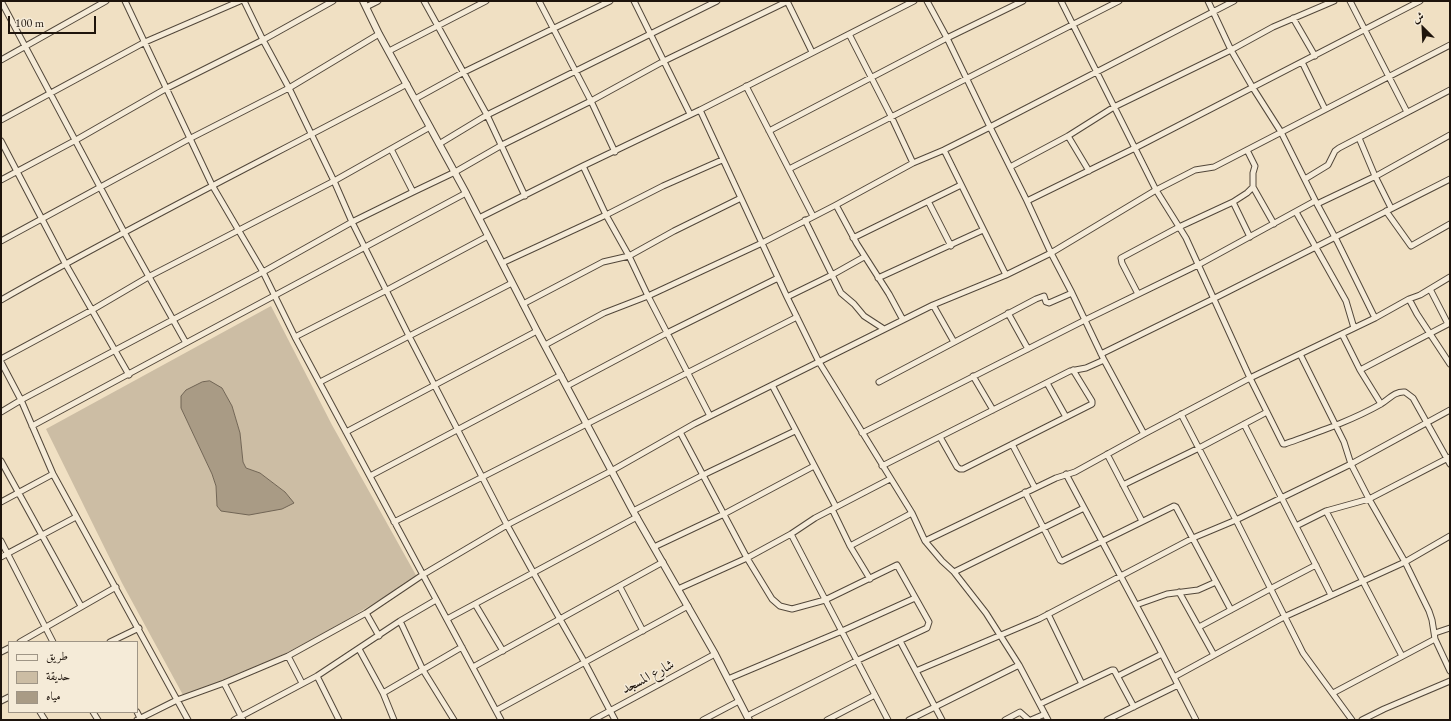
<!DOCTYPE html>
<meta charset="utf-8">
<style>
body{margin:0}
#map{position:relative;width:1451px;height:721px;overflow:hidden;background:#f0e0c3;font-family:"EB Garamond",Amiri,serif}
canvas{display:block}
.frame{position:absolute;inset:0;border:2px solid #1e140c;pointer-events:none}
.legend{position:absolute;left:8px;top:641px;width:130px;height:72px;box-sizing:border-box;background:#f5ebd8;border:1px solid #9f9586;margin:0;padding:5px 7px;list-style:none;font-size:12px;color:#1e140c}
.legend li{display:flex;align-items:center;gap:8px;height:20px}
.legend b{width:20px;border:1px solid #9f9586}
.north{position:absolute;left:1403px;top:8px;width:40px;height:40px;-webkit-text-stroke:3px #f5ebd8;paint-order:stroke;rotate:336deg;font-size:11px;font-weight:700;line-height:16px;text-align:center;color:#1e140c}
.north::after{content:'';display:block;margin:auto;width:14px;height:18px;background:#1e140c;clip-path:polygon(50% 0,100% 100%,50% 72%,0 100%)}
.scale{position:absolute;left:8px;top:16px;width:88px;height:18px;box-sizing:border-box;border:2px solid #1e140c;border-top:0;padding-left:5px;font-size:12px;line-height:14px;white-space:nowrap;color:#1e140c;-webkit-text-stroke:3px #f5ebd8;paint-order:stroke}
</style>
<div id="map">
<canvas width="1451" height="721"></canvas>
<div class="frame"></div>
<ul class="legend">
<li><b style="height:5px;background:#f5ebd8"></b>طريق</li>
<li><b style="height:11px;background:#ccbda4"></b>حديقة</li>
<li><b style="height:11px;background:#a99b85"></b>مياه</li>
</ul>
<div class="north">ش</div>
<div class="scale">100 m</div>
</div>
<script>
const ctx = document.querySelector('canvas').getContext('2d');
ctx.lineJoin = 'round';
function paint(path, color) {
  ctx.fillStyle = color;
  ctx.fill(path, 'evenodd');
}
function stroke(path, color, width, dash) {
  ctx.strokeStyle = color;
  ctx.lineWidth = width;
  ctx.lineCap = dash ? 'butt' : 'round';
  ctx.setLineDash(dash || []);
  ctx.stroke(path);
}
function write(font, color, halo, rows, align = 'center') {
  ctx.font = font + ' "EB Garamond",Amiri,serif';
  ctx.lineWidth = 3;
  ctx.setLineDash([]);
  ctx.textBaseline = 'middle';
  ctx.strokeStyle = halo;
  ctx.fillStyle = color;
  for (const [text, x, y, turn = 0] of rows) {
    ctx.save();
    ctx.translate(x, y);
    ctx.rotate((+turn || 0) * Math.PI / 180);
    ctx.textAlign = isNaN(turn) ? turn : align;
    if (halo) ctx.strokeText(text, 0, 0);
    ctx.fillText(text, 0, 0);
    ctx.restore();
  }
}
const green = new Path2D(`
 M271,306l61,119 85,152c-47,29 -94,58 -143,82 -29,14 -61,25 -91,36l-61,-112 -76,-154zM222,388l10,18 8,27 3,29 3,6 14,5 25,19 8,11 -76,3 -1,-20 -4,-12 -31,-66z`);
const water = new Path2D(`
 M210,381l12,7 10,18 8,27 3,29 3,6 14,5 25,19 9,11 -12,6 -33,6 -28,-4 -4,-5 -1,-20 -4,-12 -31,-66v-12l5,-6 16,-8z`);
const minor = new Path2D(`
 M1,1l123,231 62,111 280,-150
 M125,1l87,184 51,87 32,65 206,383
 M244,1l19,39 26,48 45,93 18,41 57,114 98,189 26,47 52,91 30,57
 M424,1l63,114 38,81
 M539,1l52,100 24,51
 M634,1l56,113
 M787,1l25,51
 M927,1l20,37 43,89 37,74 24,52 21,40 32,67 40,74
 M1061,1l95,189 30,48 64,140 33,66h2c33,-12 66,-23 96,-40 8,-5 14,-13 24,-12l8,6 37,66
 M1208,1l23,49 22,38 28,44 36,72 20,37 38,77
 M1350,1l57,111
 M366,7l12,-6
 M1293,18l22,38
 M849,34l42,82 22,47
 M389,51l97,-50
 M1,60l105,-59
 M1302,62l23,47
 M746,86l67,130
 M415,99l49,-27 146,-71
 M700,110l87,187 32,65 93,151 13,28 17,20 12,11 32,41 33,52 29,55
 M1,120l144,-78 95,-41
 M769,131l178,-93 76,-37
 M1068,136l21,35
 M1359,138l16,38 16,32
 M1,141l64,122 64,112
 M439,144l48,-29 230,-114
 M391,149l22,43
 M944,150l62,125
 M583,166l23,49 23,41 19,40 62,120
 M1010,167l58,-31 46,-29 117,-57 42,-23 61,-26
 M789,169l330,-168
 M1305,179l23,-14 7,-14 4,-3 111,-58
 M1,180l75,-40 91,-52 96,-48 70,-39
 M1253,187l21,37
 M928,201l23,45
 M1027,201l108,-53 285,-147
 M1233,202l17,35
 M1317,204l61,-29 72,-40
 M836,205l21,39 32,50 14,26
 M1386,211l25,35 39,-22
 M1296,212l50,89 8,27
 M479,218l104,-52 117,-56 214,-109
 M805,220l36,73 13,11 10,12 20,13
 M853,238l108,-53
 M1,241l188,-102 100,-51 90,-54
 M502,263l104,-48 57,-29 59,-26
 M878,278l105,-48
 M1430,289l18,35
 M1138,294l-16,-31 -1,-5 58,-31 54,-25 14,-9 6,-6v-14l2,-7 -8,-16
 M787,297l45,-22 32,-18
 M1409,299l8,15 33,50
 M1,300c133,-76 271,-144 406,-216
 M523,304l80,-42 26,-6 45,-25 67,-33
 M933,305l21,37
 M1008,313l20,36
 M1342,334l18,36 21,34
 M295,337l92,-47 101,-54
 M545,345l59,-32 44,-17 114,-53 74,-38 77,-42 31,-13 46,-23 244,-126
 M1101,354l112,-55 237,-120
 M1300,354l44,88 7,22 18,35 36,63 24,49 3,9 3,19 15,32
 M1,359l91,-49 58,-34 184,-95 96,-54
 M1,362l20,38 32,74 135,246
 M1360,370l90,-47
 M973,376l20,34
 M320,382l192,-99
 M879,382l157,-83 8,-3 2,6 3,1 23,-10
 M1047,383l19,34
 M772,385l64,122
 M567,386l100,-53 111,-55
 M1,412l20,-12 242,-128 89,-50 61,-30 42,-20 47,-27 89,-44 73,-40 124,-60
 M1181,414l55,106 62,123 5,10 49,67
 M1244,424l87,171
 M32,426l154,-83
 M346,432l191,-101
 M680,432l67,126 25,41 8,7 12,3 33,-9 72,-35 32,57 -2,6 -71,33 -109,55
 M862,433l223,-113 113,-55 117,-64
 M940,437l17,30 3,2h3l129,-65v-3l-19,-31
 M1012,444l23,44
 M1107,454l35,67
 M1,461l80,145
 M882,466l188,-95 16,-3 18,-8
 M1066,474l92,172 38,74
 M370,476l191,-101
 M1123,485l76,-37 68,-36
 M1025,492l35,68 2,1 112,-55 2,1 55,103
 M1,502l52,-28
 M832,509l18,37 20,33
 M633,511l70,-36 92,-44
 M1326,511l76,145
 M394,522l403,-205
 M1296,526l30,-15 43,-12 81,-42
 M791,534l97,186
 M1,541l52,101
 M925,541l131,-63 19,-6 69,-38 106,-56 125,-60 34,-19 11,-4 30,-18
 M850,546l62,-33
 M654,547l70,-33 90,-48
 M1,557l75,-40
 M954,572l130,-64
 M620,587l23,44
 M678,589l69,-31 44,-24 24,-16 75,-39
 M1179,592l35,63
 M475,604l28,47
 M1136,605l31,-11 31,-4 18,-8
 M366,613l13,23
 M1048,614l34,70
 M447,619l190,-102
 M400,621l23,49 31,50
 M1199,627l71,-38 46,-24
 M1435,633l15,-5
 M900,641l42,79
 M20,642l96,-55
 M110,642l29,-14
 M359,649l24,44 11,27
 M1,652l8,-4
 M288,656l14,27
 M473,667l190,-105
 M916,671l123,-52 154,-81 43,-18 115,-56 99,-54
 M317,676l22,44
 M1118,676l44,-22
 M1174,677l110,-60 121,-55 45,-26
 M728,679l114,-48 73,-33
 M224,683l19,37
 M383,693l79,-46
 M1333,693l102,-54
 M1,701l8,-4
 M1040,704l72,-34h2l20,37
 M497,710l191,-104
 M40,712l5,8
 M93,712l5,8
 M137,712l4,8
 M137,720l40,-20 47,-17 64,-27 78,-43 58,-39 83,-49 106,-55 81,-46 239,-119 73,-30 45,-22 105,-63 39,-20 19,-3 236,-122
 M234,720l83,-44 83,-55 36,-21
 M593,720l122,-66
 M703,720l36,-19
 M827,720l48,-25
 M909,720l110,-55
 M1005,720l15,-8 9,8
 M1031,720l14,-6
 M1107,720l71,-35
 M1362,720l22,-11 66,-28`);
const tertiary = new Path2D(`
 M363,1l16,33 87,159 71,138 96,180 82,143 34,66`);
const streetNames = [
 ["شارع المسجد",648,677,-28]
];
paint(green, '#ccbda4');
paint(water, '#a99b85');
stroke(water, '#716555', 1);
stroke(minor, '#52473a', 7);
stroke(tertiary, '#52473a', 8);
stroke(minor, '#f5ebd8', 5);
stroke(tertiary, '#f5ebd8', 6);
write('14px', '#1e140c', '#f5ebd8', streetNames);
</script>
